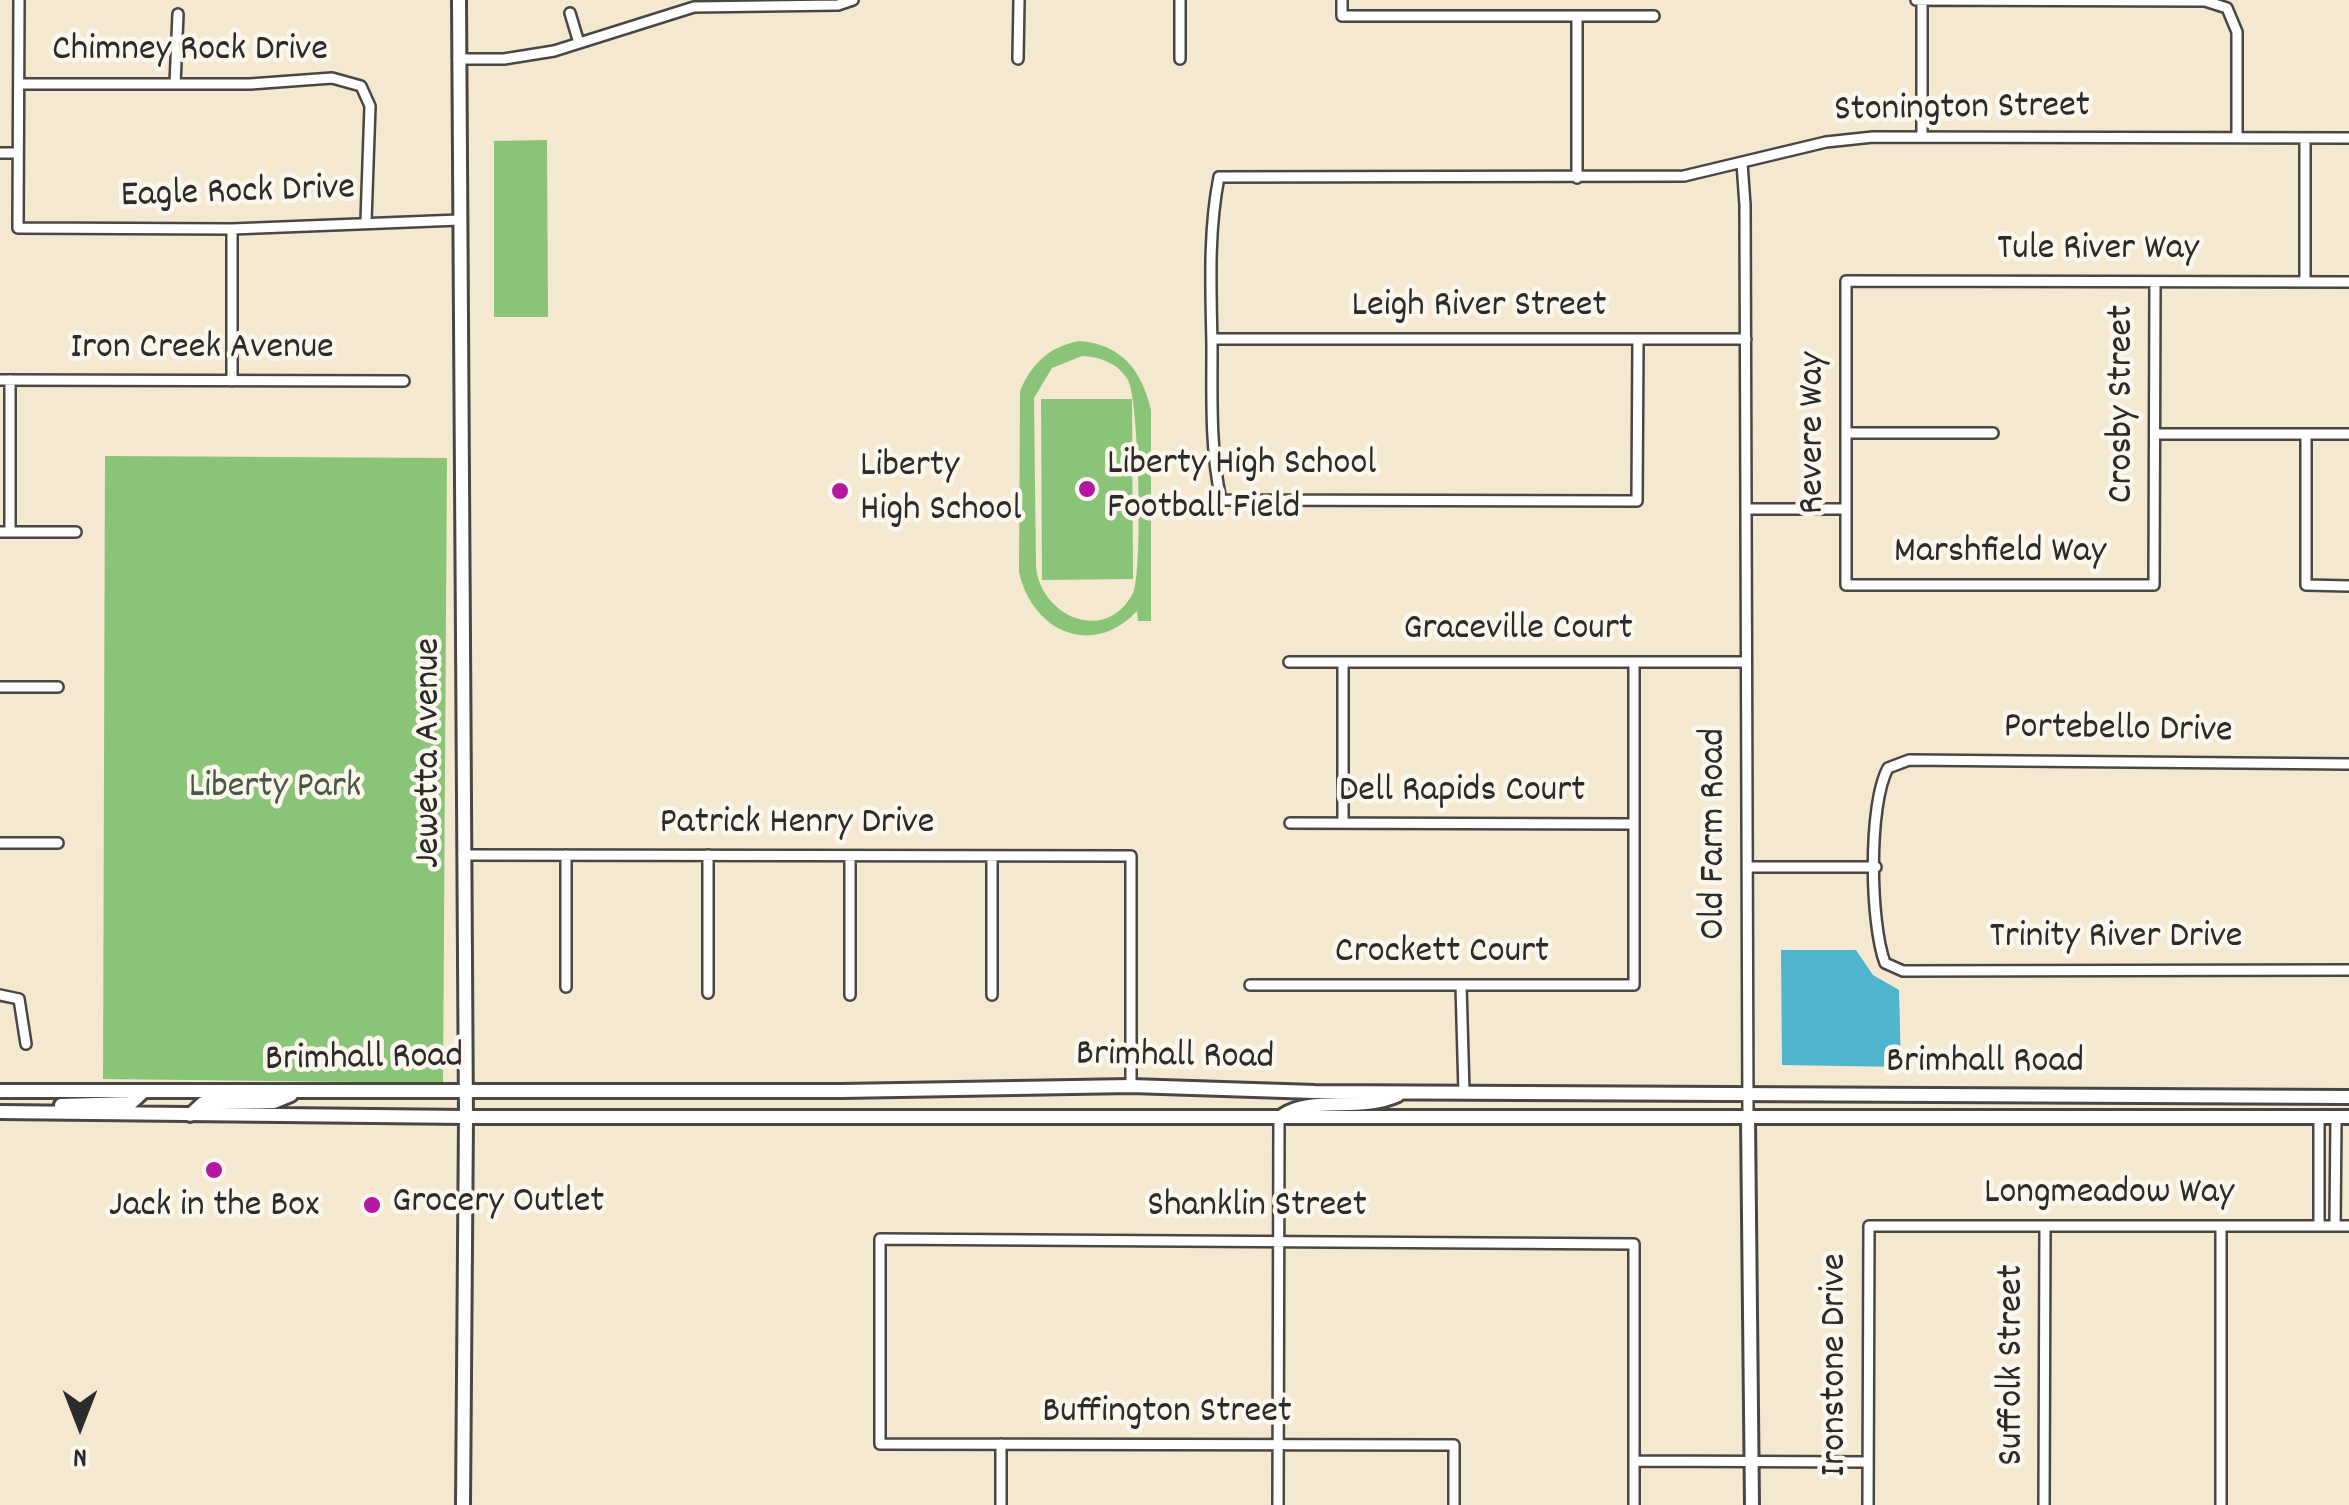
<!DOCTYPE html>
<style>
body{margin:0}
#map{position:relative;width:2349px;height:1505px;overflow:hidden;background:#f4e8d0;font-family:Dekko,sans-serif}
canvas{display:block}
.north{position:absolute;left:30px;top:1375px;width:100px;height:100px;-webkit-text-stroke:8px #fbf7ec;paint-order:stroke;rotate:180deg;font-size:28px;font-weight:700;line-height:40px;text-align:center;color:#2b2b2b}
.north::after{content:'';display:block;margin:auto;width:35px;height:45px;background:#2b2b2b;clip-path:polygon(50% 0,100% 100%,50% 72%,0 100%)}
</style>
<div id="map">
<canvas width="2349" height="1505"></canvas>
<div class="north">N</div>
</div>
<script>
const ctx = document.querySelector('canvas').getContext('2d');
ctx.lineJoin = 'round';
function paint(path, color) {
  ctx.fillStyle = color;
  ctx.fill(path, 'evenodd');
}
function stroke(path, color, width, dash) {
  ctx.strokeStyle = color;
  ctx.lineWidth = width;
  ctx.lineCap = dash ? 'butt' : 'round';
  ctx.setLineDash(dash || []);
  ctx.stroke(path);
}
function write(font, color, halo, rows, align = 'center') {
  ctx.font = font + ' Dekko,sans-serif';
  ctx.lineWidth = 9;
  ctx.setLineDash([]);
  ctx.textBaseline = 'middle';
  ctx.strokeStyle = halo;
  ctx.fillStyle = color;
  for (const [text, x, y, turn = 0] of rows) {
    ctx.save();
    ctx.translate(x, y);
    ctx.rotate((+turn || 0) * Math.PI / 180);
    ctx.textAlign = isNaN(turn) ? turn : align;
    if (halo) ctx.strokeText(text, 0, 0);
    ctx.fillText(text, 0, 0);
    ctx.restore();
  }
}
const green = new Path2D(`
 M547,140l1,177h-54v-176z
 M1079,341c44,3 63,31 72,69v211h-13l-1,-10c-45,48 -105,20 -118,-39l1,-181c12,-28 29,-44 59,-50zM1082,356c18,1 36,7 46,24 11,19 15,193 5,213 -27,52 -91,24 -97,-25l-2,-170 18,-30z
 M1041,399h91l1,180 -91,1z
 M105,456l342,2 -4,625 -340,-4z`);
const water = new Path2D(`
 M1781,950h75l17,25 26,15 2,77 -119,-2z`);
const street = new Path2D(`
 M19,0l-1,228 214,1 227,-9
 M1342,0v16h312
 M1916,0l289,1 22,7 10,24v106
 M570,13l9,30
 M458,59h46l50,-8 140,-44 144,-2 15,-5
 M1018,59l1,-59
 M1180,59v-59
 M19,84h231l82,-6 29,8 9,20 -4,115
 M175,84l3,-70
 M1922,137v-137
 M0,153h18
 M1742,163l3,42 3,914
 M1577,178v-162
 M2155,282l-1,303h-308v-304l503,1
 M2305,282v-144
 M1212,339h534
 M1638,339l-1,162 -416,-1c-11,-51 -9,-102 -9,-154 -1,-56 -4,-114 7,-169l465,-1 142,-34 47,-5 476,1
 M0,380l404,1
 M232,381v-152
 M1846,433h147
 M2155,434h194
 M2306,434v151l43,1
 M1746,509h100
 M0,532h76
 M10,532v-152
 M1289,662h457
 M0,687h58
 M2349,764l-440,-4 -21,8c-20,37 -18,155 -3,195l18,8 446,-1
 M1290,823l344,1
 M1343,823v-161
 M0,843h58
 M463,855l668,1v230
 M1747,867h129
 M1250,985h384v-323
 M1461,985l3,107
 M566,987v-132
 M708,993v-138
 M0,995l19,4 7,45
 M850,995v-139
 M992,995v-139
 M2319,1226v-109
 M2335,1226l1,-109
 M1634,1461l234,1
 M1001,1505v-61
 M1278,1505l1,-388
 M1454,1505v-60l-574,-1v-205l754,5v261
 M1868,1505l1,-279h480
 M2044,1505l1,-279
 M2221,1505v-279`);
const secondary = new Path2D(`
 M459,0l7,1117 -3,388
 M0,1091h841l290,-5 184,6 1034,5
 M61,1105l70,-2 12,-11
 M0,1112l466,5h1883
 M190,1115l13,-12 71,-1 17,-7
 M1283,1115c31,-20 76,-2 115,-20
 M1748,1119l4,386`);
const markers = [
 [1087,489,10,"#b5179e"],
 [840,491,10,"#b5179e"],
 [214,1170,10,"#b5179e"],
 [372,1205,10,"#b5179e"]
];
const streetNames = [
 ["Chimney Rock Drive",190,53],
 ["Stonington Street",1962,111,-1],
 ["Eagle Rock Drive",238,195,-2],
 ["Tule River Way",2098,252],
 ["Leigh River Street",1479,309],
 ["Iron Creek Avenue",202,351],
 ["Crosby Street",2125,404,-90],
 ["Revere Way",1816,433,-90],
 ["Marshfield Way",2000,555],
 ["Graceville Court",1518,632],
 ["Portebello Drive",2118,732,1],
 ["Jewetta Avenue",432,753,-90],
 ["Dell Rapids Court",1462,794],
 ["Patrick Henry Drive",797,826],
 ["Old Farm Road",1717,834,-90],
 ["Trinity River Drive",2116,940],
 ["Crockett Court",1442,955],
 ["Brimhall Road",1175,1059,1],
 ["Brimhall Road",364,1061,-1],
 ["Brimhall Road",1985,1065],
 ["Longmeadow Way",2109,1196],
 ["Shanklin Street",1257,1209],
 ["Ironstone Drive",1838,1365,-90],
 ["Suffolk Street",2015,1365,-90],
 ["Buffington Street",1167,1415]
];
const poiNames = [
 ["Liberty High School",1107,467],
 ["Football Field",1107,511],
 ["Liberty",860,469],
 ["High School",860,513],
 ["Grocery Outlet",392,1205],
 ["Jack in the Box",214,1209,"center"]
];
const parkNames = [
 ["Liberty Park",275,790]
];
paint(green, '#8ac479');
paint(water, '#4fb5ce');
stroke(street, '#494744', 14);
stroke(secondary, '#494744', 18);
stroke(street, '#fff', 9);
stroke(secondary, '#fff', 12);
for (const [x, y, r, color] of markers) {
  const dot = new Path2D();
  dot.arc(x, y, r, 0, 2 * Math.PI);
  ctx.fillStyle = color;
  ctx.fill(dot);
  stroke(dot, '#fbf7ec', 4);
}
write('38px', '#2b2b2b', '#fbf7ec', streetNames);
write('38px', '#2b2b2b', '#fbf7ec', poiNames, 'left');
write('38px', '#485942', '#fbf7ec', parkNames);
</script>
